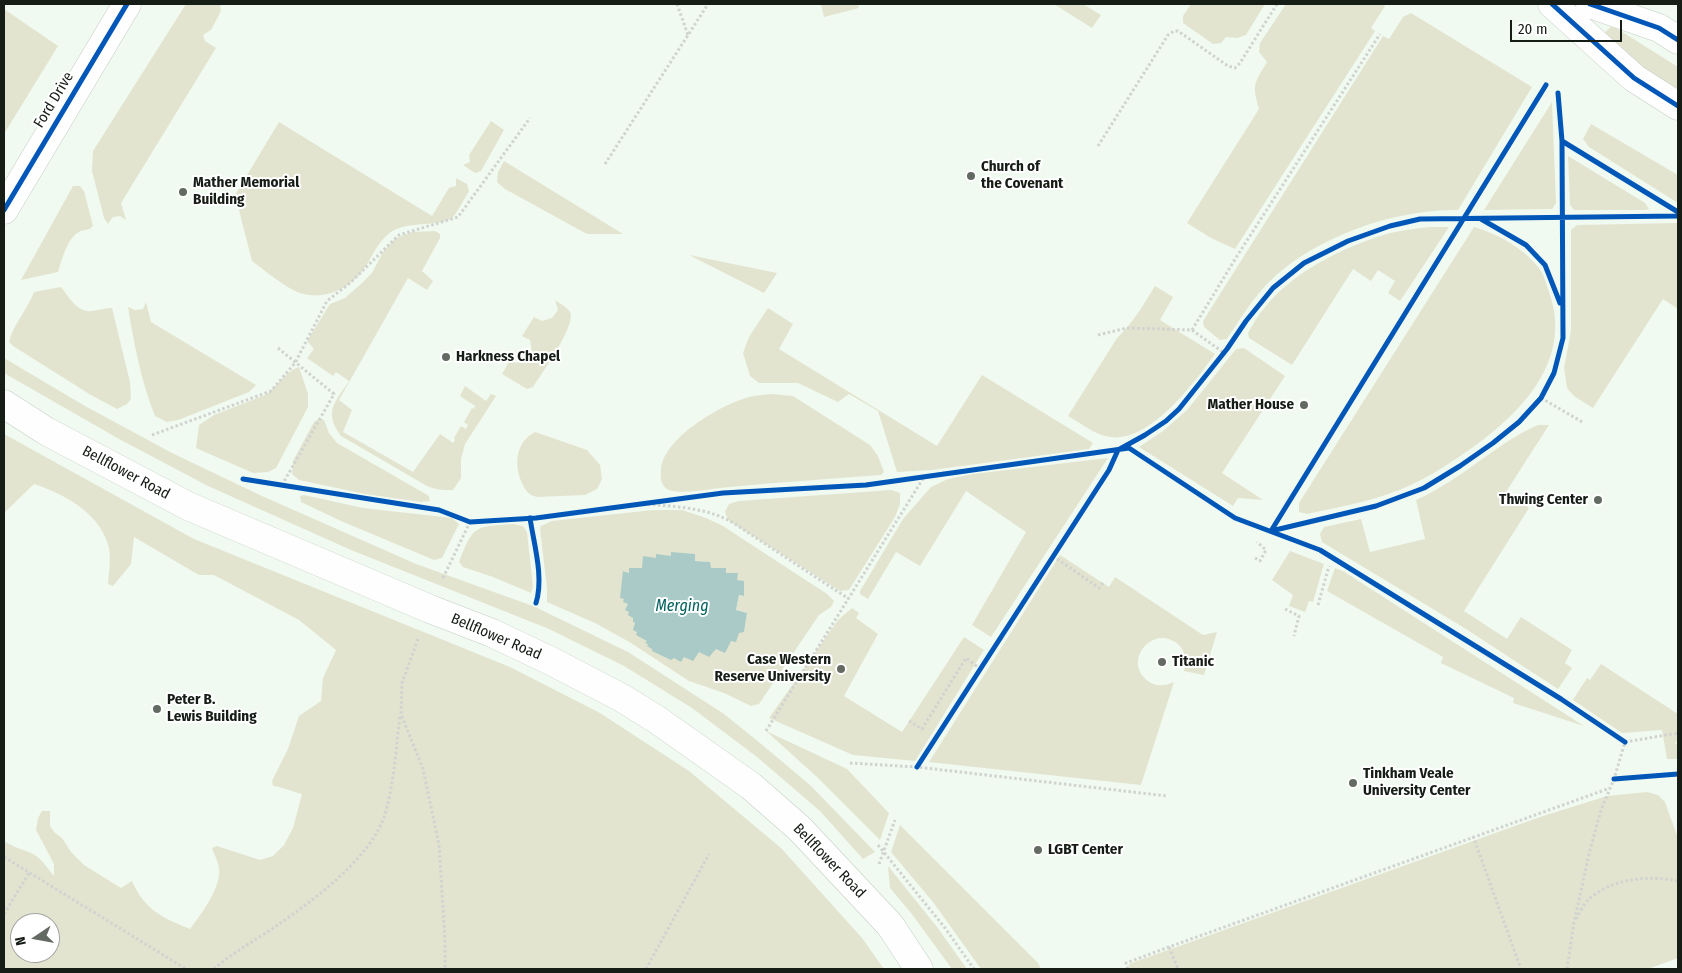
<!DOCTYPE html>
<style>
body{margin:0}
#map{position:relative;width:1682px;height:973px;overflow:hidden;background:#f0faf0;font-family:"Fira Sans Condensed",sans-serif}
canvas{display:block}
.frame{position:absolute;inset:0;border:5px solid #161c16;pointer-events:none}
.north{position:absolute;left:10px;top:913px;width:50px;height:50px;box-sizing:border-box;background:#fff;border:1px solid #a2a4a2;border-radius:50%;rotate:258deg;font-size:14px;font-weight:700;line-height:20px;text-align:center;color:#161c16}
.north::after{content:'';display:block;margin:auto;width:18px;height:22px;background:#626a62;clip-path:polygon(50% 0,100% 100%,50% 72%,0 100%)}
.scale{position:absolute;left:1510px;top:20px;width:112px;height:22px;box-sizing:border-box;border:2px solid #161c16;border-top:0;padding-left:6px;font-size:15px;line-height:18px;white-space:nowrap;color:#161c16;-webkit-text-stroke:4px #fff;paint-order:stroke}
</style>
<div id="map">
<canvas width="1682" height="973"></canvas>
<div class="frame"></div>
<div class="north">N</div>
<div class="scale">20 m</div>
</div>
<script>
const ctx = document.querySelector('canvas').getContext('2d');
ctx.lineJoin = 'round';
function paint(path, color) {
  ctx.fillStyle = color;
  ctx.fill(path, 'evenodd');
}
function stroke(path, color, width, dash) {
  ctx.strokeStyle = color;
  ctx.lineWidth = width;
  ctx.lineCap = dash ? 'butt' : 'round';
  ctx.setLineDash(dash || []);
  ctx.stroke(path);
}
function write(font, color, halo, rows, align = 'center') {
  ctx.font = font + ' "Fira Sans Condensed",sans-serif';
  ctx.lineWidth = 4;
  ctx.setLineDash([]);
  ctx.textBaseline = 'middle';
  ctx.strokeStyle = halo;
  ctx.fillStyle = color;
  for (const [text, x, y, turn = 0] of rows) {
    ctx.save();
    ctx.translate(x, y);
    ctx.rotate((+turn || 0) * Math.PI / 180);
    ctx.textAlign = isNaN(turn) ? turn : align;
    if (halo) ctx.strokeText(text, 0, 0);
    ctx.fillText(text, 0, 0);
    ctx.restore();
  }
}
const green = new Path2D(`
 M186,4h36l-2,3 1,4 -10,19 -8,5 2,6 11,7 -95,155 5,17 -6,-4 -7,1 -5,7 -4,-6 -12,-47 1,-20z
 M821,4h37l1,4 -35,9z
 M1054,4h29l18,11 -9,13z
 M1191,4h74l-19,31 -9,3 -11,-1 -5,6 -8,1 -30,-21v-7z
 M1286,4h97l2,2 -14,22 4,3 -140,218 -24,-11 -24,-15 72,-114c-7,-25 -5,-25 8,-47l-8,-10 1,-9z
 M4,9l54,37 -54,88z
 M1411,13l121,74 -74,123c-62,-1 -142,26 -188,71 -17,17 -30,38 -43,58l-7,1 -16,-13 -1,-6 180,-285 6,3 14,-22z
 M1611,27l5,1 62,39v23l-74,-45 -2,-8 4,-6z
 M1552,102l4,101 -4,6 -68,1z
 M491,121l13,9 -23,41 -6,2 -12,-8 7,-3 -1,-7z
 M279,122l153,94 17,-28 7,-2v-8l11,6 2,7c-5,8 -10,19 -16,26 -9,9 -44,5 -59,13 -14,8 -20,23 -28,36 -14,22 -41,35 -66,27 -14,-5 -36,-23 -48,-32l-13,-51 5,-8 -9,-7z
 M1591,124l87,51v28l-89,-56 -6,-8z
 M1568,156l77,47 4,6 -3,1h-72l-4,-5z
 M504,161l119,73h-36l-82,-45 -8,-7 1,-10z
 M73,186h7l4,5 9,35c-4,5 -9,3 -14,6 -12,6 -17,28 -21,40l-37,8z
 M1678,223v86l-15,-10 -70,109 -19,-12 -7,-8 -3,-20 7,-37v-101l6,-5z
 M1430,227h19l-49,74 -12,-8 7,-12 -17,-11 -7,11 -18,-12 -61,96 -43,-27 -1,-5c5,-9 10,-18 17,-26 28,-34 71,-56 112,-70 17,-6 35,-8 53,-10z
 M1474,227c24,7 48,20 64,40 6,7 9,19 12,28 22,66 -29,118 -78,153 -19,13 -38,26 -59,36 -33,16 -70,22 -106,30l-8,-2v-9z
 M435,231l5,3v4l-18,33 11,10 -6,9 -19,-12 -69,122 13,10 -9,22 70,40 27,-38 13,9 2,-3 -1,-2 7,-12 5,3 2,-4 -4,-3 8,-14 2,1 1,-3 -15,-10 5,-10 21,15 5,-7 5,2 -31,48 -4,15v19l-8,12c-10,0 -17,0 -26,-4l-86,-50c-18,-25 -6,-33 8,-55l-13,-9 -3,4 -26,-18 7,-9 -7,-8 23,-37 15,-6 17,-15 10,-10 11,-21 7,-8 6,-6 16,-6z
 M689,255l88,18 -13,20z
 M1155,286l18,11 -13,23 55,34c-21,29 -70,97 -113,81 -12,-4 -23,-13 -34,-19l49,-78c16,-15 27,-34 38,-52z
 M61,287c8,10 16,26 31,24 7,-1 13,-3 20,-3l18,74 1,17 -4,5 -10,5 -26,-14 -78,-49 -4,-4c4,-17 18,-32 25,-50z
 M555,300c4,3 12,7 15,12 7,12 -29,63 -37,75l-6,2 -25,-15 8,-14 6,3 10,-3 6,-7 -2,-13 -8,-4 12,-19 8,4 10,-3 6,-8z
 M146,302l5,20 105,63 -7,7 -71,28 -11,2 -12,-6c-14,-35 -21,-72 -27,-109l7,3 8,-1z
 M768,308l25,16 -14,25 158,97 45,-71 111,68 -4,6 -157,21 -35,2 -19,-61 -29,-17 -11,8 -40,-19h-39l-9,-7 -7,-23 6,-16z
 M1244,348l41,28 -63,97 41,27 -25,-2 -5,8 -94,-59 24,-16 25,-22 48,-60z
 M4,358l81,48 87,47 90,43 154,68 117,42 95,46 96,62 36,29 50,42 65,67 -12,7 -43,-48 -63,-54 -65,-49 -68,-42 -75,-37 -198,-79 -143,-64 -89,-47 -115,-66z
 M299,367l9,27v13l-32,61 -8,4 -15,1 -57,-25 3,-23 15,-10 51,-20c13,-9 19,-23 34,-28z
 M772,394l21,2 77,49 8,11 6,16 -3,3c-51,4 -101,7 -151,12 -14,1 -50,8 -61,3 -7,-3 -9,-11 -8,-19 0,-32 61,-67 88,-74 8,-2 16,-2 23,-3z
 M320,418l4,2 5,13 8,10 92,53 1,5 -9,1 -56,-8 -66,-14 -7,-6 1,-13 21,-39z
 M1538,425h11l-43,67 23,16 -65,103 43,28 14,-22 51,33 -7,13 7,5 -14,21 -92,-60 -144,-87 -2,-8 4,-7 37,-8 9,33 55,-13 -9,-39c24,-11 47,-27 69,-43 19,-13 32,-23 53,-32z
 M535,432l52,18 13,15 2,14 -5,10 -12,6 -48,2c-9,-2 -12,-7 -16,-16 -7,-18 -5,-39 14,-49z
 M4,434l190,105 316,128 90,46 89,58 92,77 81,90 22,31h-880v-128c9,6 17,8 27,12 10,4 16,15 23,23v-12l-18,-34 2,-12 4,-7h8v15l5,7 7,5 9,14 13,13 37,23 11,-7c13,29 29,36 58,48 11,-14 32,-43 29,-61 -1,-7 -5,-14 -7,-20l5,-2 43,14 13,-4 11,-11 9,-17 9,-34c-10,-2 -18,-7 -29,-8l-1,-5 16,-32 11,-33 22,-15 2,-23 13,-28 -37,-30 -85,-45h-15l-65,-38 -3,27 -18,22 -5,-2c1,-11 3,-25 1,-36 -8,-34 -44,-54 -75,-64l-30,29zM20,923h30v30h-30z
 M1108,458l-117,179 -19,-12 54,-93 -60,-41 -46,75 -24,-14 -28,47 -8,-5v-3l43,-72 28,-32 17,-8 25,-5z
 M891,490l9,3v11l-5,13 -46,73 -9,1 -112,-71 -3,-8 4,-8 10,-3z
 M304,495l59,13 89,10 7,6 -17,34 -8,2 -93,-39 -40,-19 -1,-6z
 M653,510h29l24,8 17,8 104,68 7,7 -3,6 -12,8 -60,89 -8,2 -27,-13 -35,-12 -58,-38 -36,-20 -48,-21v-14l-7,-59 1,-3 11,-5zM671,553l24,8 15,1v6h15v5l12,7 6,16 -4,-1 -3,15 11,3 -3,19h-5l-8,8 -15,8 -43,10 -11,-4 -9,-5 -6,-8 -10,-9 -4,-14 -4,-6 -1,-8 -4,-5 -1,-28 6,2v-5h13l14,-10 15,-2z
 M513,524l10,2 4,6 6,54 -2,7 -38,-16 -30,-10 -4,-5c15,-37 14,-35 54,-38z
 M1290,551l34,13 -11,38 -4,-1 -4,11 -16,-6 4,-11 -21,-15z
 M1060,555l49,32 6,-10 88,58 14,-3 -13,43 -20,-4c2,-9 2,-18 -5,-26 -25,-23 -58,16 -31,36 8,6 17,5 26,1l-33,103 -212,-23z
 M1335,568l8,3 241,155 -71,-23 1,-5 -73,-35 2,-6 -116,-66z
 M852,608l7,5 -3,5 22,16 -34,62 58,36 62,-95 20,13 -69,111 -62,-6 -84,-37 69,-98z
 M1601,664l77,50v25l-3,5h3v15h-11l-5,-29 -40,3 -49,-33 14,-22 3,2z
 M766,731l81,38 42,44 -9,27 -63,-63z
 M1647,792l11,3 7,7 13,36v120l-30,11h-518l-1,-5 411,-147 67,-21z
 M900,825l138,138 3,6h-60l-48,-67 -42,-50z
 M888,866l49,61 30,42h-15l-41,-56 -21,-25z`);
const water = new Path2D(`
 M671,552l24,2v7l15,1 1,6h15v5h12l-1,7 7,1v15l-5,-1 -3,15 11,3 -3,19 -5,1 -3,9 -5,-1 -6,12 -9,-4 -7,8 -10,-5 -6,9 -9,-4 -3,5 -7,-4 -3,2 -19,-9v-2l-5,-3 1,-2 -3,-1 2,-2 -11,-6 1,-3 -4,-2 2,-7 -2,-1v-4l-5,-3 1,-3 -4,-2 3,-6 -5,-2 1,-3 -4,-1 3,-27 6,2v-5h13l1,-12 13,2v-4l15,2z`);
const path = new Path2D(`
 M677,4l11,31
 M1098,146l70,-111 6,-4h4l50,35 7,2 5,-5 37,-59
 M605,164l103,-160
 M1192,330l45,-74 143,-222
 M1098,335l29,-7 65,2 32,23
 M278,348l56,46 -52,91
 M1541,398l43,25
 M152,435l119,-44 24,-28 32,-62 23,-18 49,-48 59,-18 72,-99
 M648,504c30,3 62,4 87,20l114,75
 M1053,556l46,32 4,-5
 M1255,558l5,3 6,-11 -9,-8
 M443,578l27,-56
 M1318,605l11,-39
 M1285,609l14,7 -5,20
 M418,639l-16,44 -1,31 22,55 16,76 6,95v29
 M909,721l13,8 44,-71 13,10
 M766,731l158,-254
 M850,763l67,4 250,29
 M1473,836l48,133
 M878,845l67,83 29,41
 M4,857l182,112
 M879,864l16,-44
 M4,914l25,-41
 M1576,919c4,-6 7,-15 13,-20 24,-21 59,-24 89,-18
 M1169,947l9,22
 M214,969c19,-17 44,-30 65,-45 35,-24 91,-66 105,-107 10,-31 12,-69 16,-101
 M646,969l63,-115
 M1128,969l-2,-6 43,-16 441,-159
 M1567,969l7,-47 16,-72 11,-40 13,-31 11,-37 53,-9`);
const minor = new Path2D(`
 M4,404l42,27 142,75 242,103 62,24 59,28 71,37 34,21 95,67 49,43 90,96 29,44`);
const tertiary = new Path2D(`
 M4,210l123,-206`);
const primary = new Path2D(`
 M1552,4l82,74 44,28
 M1590,4l69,24 19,12`);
const cycleway = new Path2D(`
 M1552,4l82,74 44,28
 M1590,4l69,24 19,12
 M1558,93l4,48 116,71
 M4,210l123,-206
 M1481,219l45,26 19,20 15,38
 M243,479l196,31 31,12 66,-4 187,-25 143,-8 263,-37 106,70 85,32 241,149 64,43
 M530,518c4,27 14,59 6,85
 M1271,531l105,-25 48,-18 36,-22 33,-23 26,-21 22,-24 13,-25 9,-35 -1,-197
 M1271,531l275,-446
 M917,767l192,-297 9,-20 27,-15 21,-14 13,-12 48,-60 19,-28 27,-33 31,-25 44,-22 42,-15 30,-7 258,-3
 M1614,779l64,-5`);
const markers = [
 [971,176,5,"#626a62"],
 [183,192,5,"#626a62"],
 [446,357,5,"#626a62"],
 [1304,405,5,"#626a62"],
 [1598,500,5,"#626a62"],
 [1162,662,5,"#626a62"],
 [841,669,5,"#626a62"],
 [157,709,5,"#626a62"],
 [1353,783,5,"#626a62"],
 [1038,850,5,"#626a62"]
];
const streetNames = [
 ["Ford Drive",54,100,-59],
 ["Bellflower Road",126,473,28],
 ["Bellflower Road",496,637,23],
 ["Bellflower Road",829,861,46]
];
const poiNames = [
 ["Church of",981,167],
 ["the Covenant",981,184],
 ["Mather Memorial",193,183],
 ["Building",193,200],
 ["Harkness Chapel",456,357],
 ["Mather House",1294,405,"right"],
 ["Thwing Center",1588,500,"right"],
 ["Case Western",831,660,"right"],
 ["Reserve University",831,677,"right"],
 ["Titanic",1172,662],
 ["Peter B.",167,700],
 ["Lewis Building",167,717],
 ["Tinkham Veale",1363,774],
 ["University Center",1363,791],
 ["LGBT Center",1048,850]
];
const waterNames = [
 ["Merging",682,607]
];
paint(green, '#e3e4cf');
paint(water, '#a9cac6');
stroke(minor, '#c6cec6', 29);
stroke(tertiary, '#c6cec6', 29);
stroke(primary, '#c6cec6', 29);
stroke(path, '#d0d3d0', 3, [2.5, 2.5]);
stroke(minor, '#fdfefd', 28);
stroke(tertiary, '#fdfefd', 28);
stroke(primary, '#fdfefd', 28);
stroke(cycleway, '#0057b8', 5);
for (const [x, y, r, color] of markers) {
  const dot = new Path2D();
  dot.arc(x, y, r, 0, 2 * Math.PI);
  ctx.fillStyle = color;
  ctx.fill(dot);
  stroke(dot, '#fff', 2);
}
write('15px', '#161c16', '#fff', streetNames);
write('bold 15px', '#161c16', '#fff', poiNames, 'left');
write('italic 16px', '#00615f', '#fff', waterNames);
</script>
